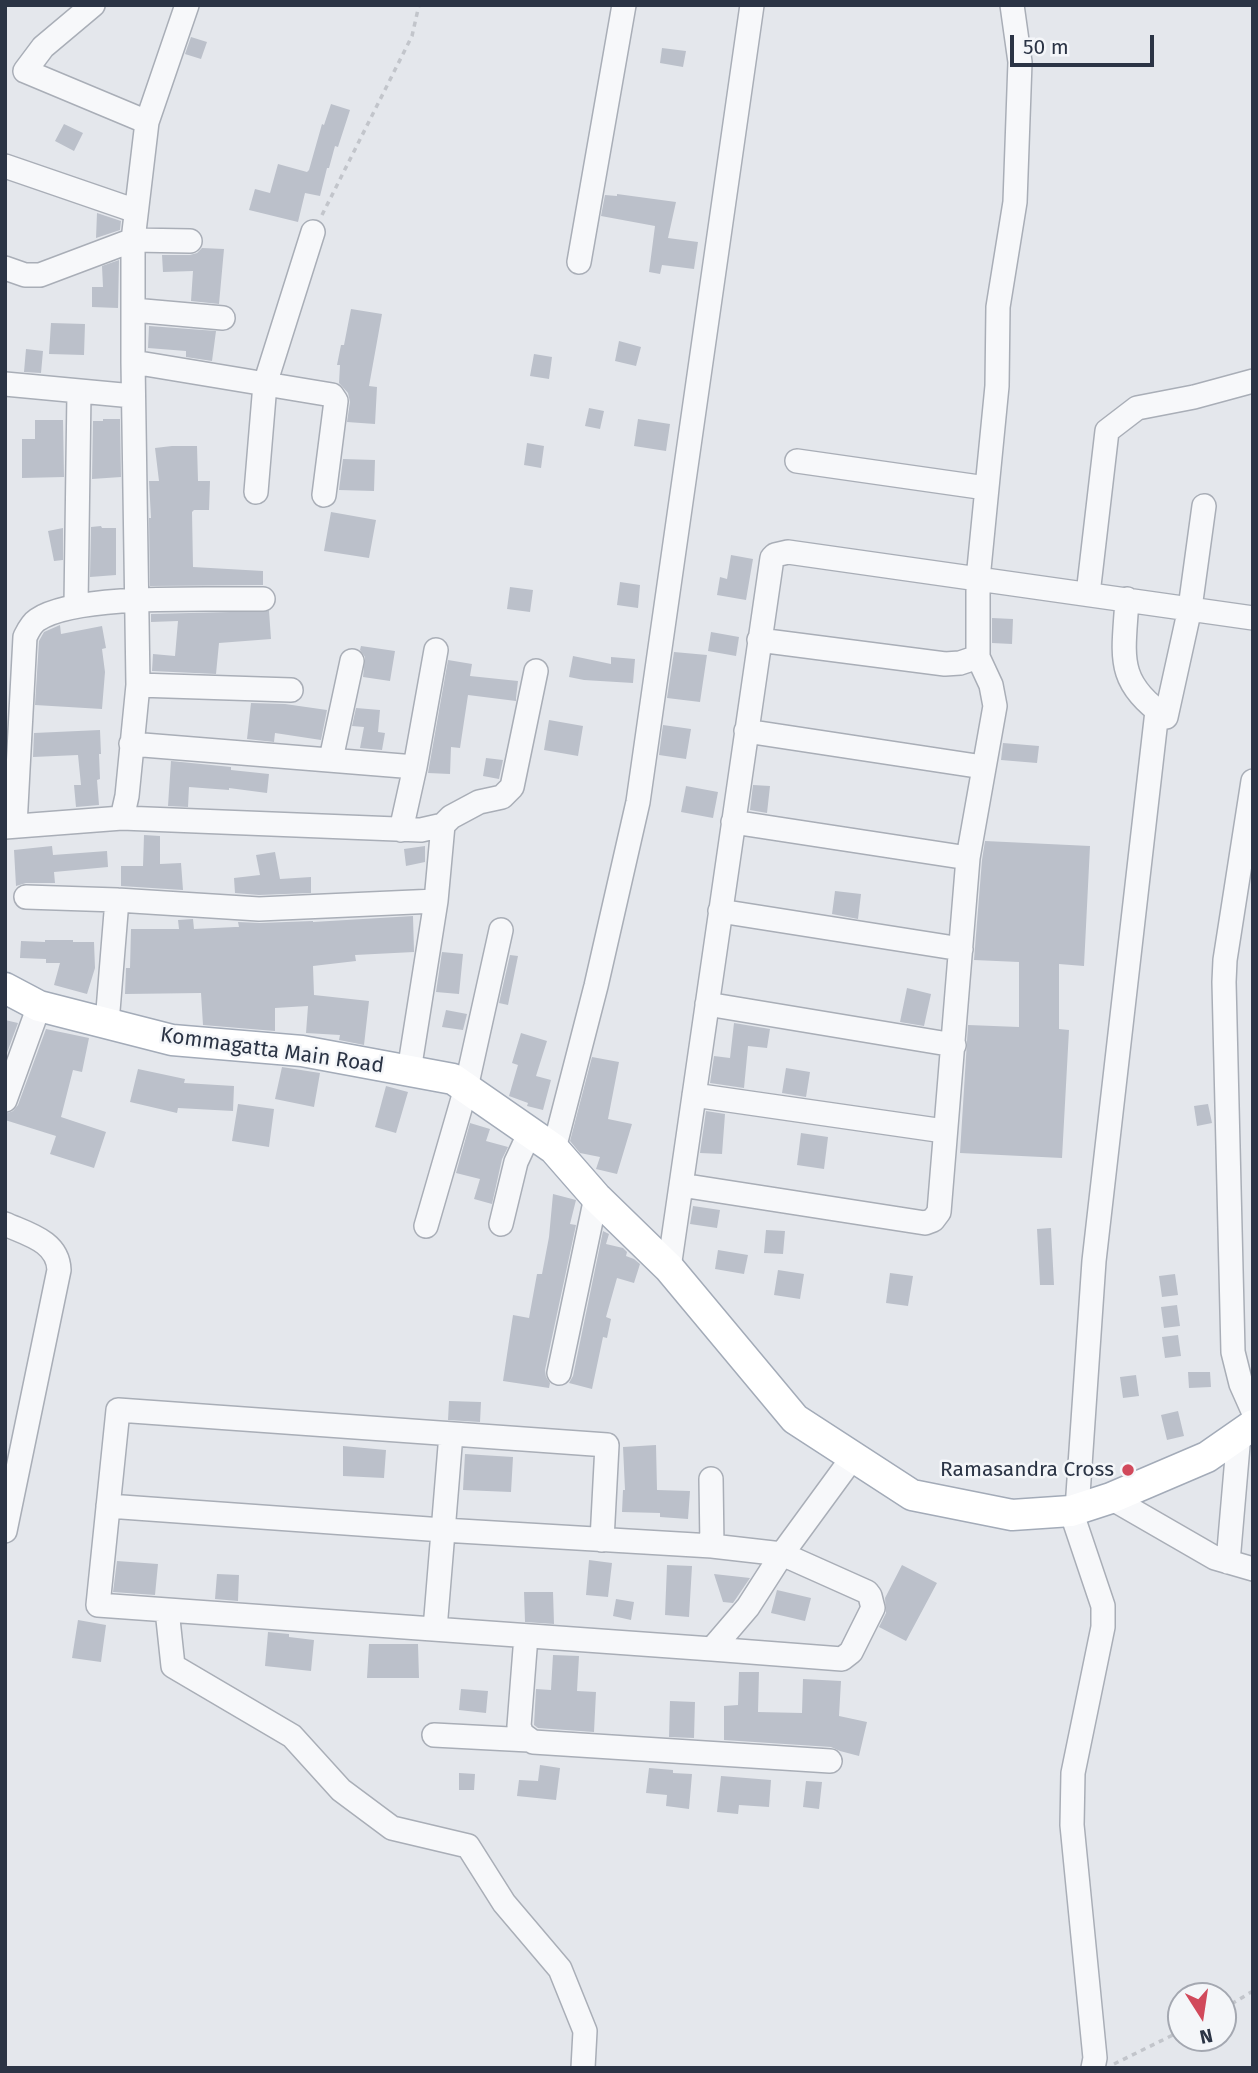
<!DOCTYPE html>
<style>
body{margin:0}
#map{position:relative;width:1258px;height:2073px;overflow:hidden;background:#e4e7ec;font-family:"Fira Sans",sans-serif}
canvas{display:block}
.frame{position:absolute;inset:0;border:7px solid #2b3445;pointer-events:none}
.north{position:absolute;left:1167px;top:1982px;width:70px;height:70px;box-sizing:border-box;background:#f4f6f9;border:2px solid #a4a8b1;border-radius:50%;rotate:168deg;font-size:19px;font-weight:700;line-height:28px;text-align:center;color:#2b3445}
.north::after{content:'';display:block;margin:auto;width:24px;height:32px;background:#d1495b;clip-path:polygon(50% 0,100% 100%,50% 72%,0 100%)}
.scale{position:absolute;left:1010px;top:35px;width:144px;height:32px;box-sizing:border-box;border:4px solid #2b3445;border-top:0;padding-left:9px;font-size:21px;line-height:24px;white-space:nowrap;color:#2b3445;-webkit-text-stroke:5px #f4f6f9;paint-order:stroke}
</style>
<div id="map">
<canvas width="1258" height="2073"></canvas>
<div class="frame"></div>
<div class="north">N</div>
<div class="scale">50 m</div>
</div>
<script>
const ctx = document.querySelector('canvas').getContext('2d');
ctx.lineJoin = 'round';
function paint(path, color) {
  ctx.fillStyle = color;
  ctx.fill(path, 'evenodd');
}
function stroke(path, color, width, dash) {
  ctx.strokeStyle = color;
  ctx.lineWidth = width;
  ctx.lineCap = dash ? 'butt' : 'round';
  ctx.setLineDash(dash || []);
  ctx.stroke(path);
}
function write(font, color, halo, rows, align = 'center') {
  ctx.font = font + ' "Fira Sans",sans-serif';
  ctx.lineWidth = 5;
  ctx.setLineDash([]);
  ctx.textBaseline = 'middle';
  ctx.strokeStyle = halo;
  ctx.fillStyle = color;
  for (const [text, x, y, turn = 0] of rows) {
    ctx.save();
    ctx.translate(x, y);
    ctx.rotate((+turn || 0) * Math.PI / 180);
    ctx.textAlign = isNaN(turn) ? turn : align;
    if (halo) ctx.strokeText(text, 0, 0);
    ctx.fillText(text, 0, 0);
    ctx.restore();
  }
}
const building = new Path2D(`
 M191,37l16,5 -6,17 -16,-5z
 M662,48l24,3 -3,16 -23,-4z
 M331,104l19,6 -12,37 -3,-1 -6,22h-2l-7,28 -15,-3 -7,29 -49,-12 6,-21 15,4 8,-29 29,8 2,-2 13,-46 2,1z
 M64,124l19,9 -9,18 -19,-10z
 M617,194l59,8 -8,36 30,4 -4,27 -32,-4 -2,9 -11,-2 6,-46 -54,-10 4,-21 12,1z
 M97,213l24,8 -1,9 -24,8z
 M202,248l22,1 -5,55 -28,-3 2,-30 -30,1 -1,-17h28l7,-2z
 M119,260l-1,48 -26,-1v-20h11l-1,-21z
 M351,309l31,5 -13,72 8,1 -2,37 -28,-2 3,-20 -2,-9 -9,-10 1,-18h-3l4,-20h3z
 M51,323l34,1 -1,31 -35,-1z
 M149,326l67,5 -4,30 -26,-4v-6l-38,-3z
 M619,341l22,6 -5,19 -21,-5z
 M26,349l17,2 -2,22 -17,-1z
 M534,354l18,3 -3,22 -19,-3z
 M589,408l15,3 -4,18 -15,-3z
 M103,419h17l1,58 -29,2 1,-58h10z
 M638,419l32,5 -4,27 -32,-5z
 M35,420h28l1,57 -42,1v-39h13z
 M527,443l17,3 -3,22 -17,-3z
 M172,446h25l1,35h12l-1,29h-15l-2,2 1,55 70,4v14l-113,1 -1,-68h2l-2,-37h10l-4,-33z
 M343,459l32,1 -1,31 -35,-1z
 M331,512l45,8 -7,38 -45,-7z
 M101,526l1,2h14v47l-26,2 1,-50z
 M63,528v32l-9,1 -6,-30z
 M731,555l22,4 -7,41 -29,-5 3,-18 7,2z
 M620,582l20,3 -2,23 -21,-3z
 M510,587l23,3 -3,22 -23,-3z
 M269,611l2,28 -52,4 -3,31 -64,-3 1,-17 22,2 3,-35 -27,1v-8z
 M992,618l21,1 -1,25 -20,-1z
 M60,625l1,9 41,-8 4,22 -4,1 3,23 -3,37 -67,-4 4,-64 5,-9z
 M711,632l28,5 -3,19 -28,-5z
 M361,646l34,5 -5,30 -27,-4 2,-20 -5,-7z
 M674,652l33,3 -7,47 -33,-4z
 M573,656l38,8v-7l24,2 -2,24 -49,-3 -15,-3z
 M448,660l24,4 -2,12 48,5 -2,17v3l-48,-6 -8,53 -9,-1 -1,27 -22,-1z
 M251,703l34,1 42,6 -6,30 -46,-7 -1,9 -27,-3z
 M356,708l24,2 -2,22 7,1 -3,17 -22,-2 4,-21 -12,-1z
 M549,720l34,6 -5,30 -34,-6z
 M663,725l28,4 -5,30 -27,-4z
 M100,730l1,24h-2l1,25 -3,1 2,25 -23,2 -2,-22h7l-3,-30 -45,2 1,-24z
 M1003,743l36,3 -2,17 -36,-3z
 M486,758l17,2 -4,19 -16,-3z
 M171,761l60,6v3l38,4 -2,19 -38,-5v2l-40,-3 -1,20 -20,-1z
 M753,785l17,1 -3,27 -17,-3z
 M686,786l32,6 -5,26 -32,-6z
 M144,835l16,1v28l21,-1 2,27 -62,-4v-20h22z
 M985,841l105,5 -6,120 -25,-2v65l10,1 -7,128 -102,-5 8,-128 51,2v-65l-45,-2 8,-100z
 M52,846l1,9 54,-4 1,16 -54,5 1,11h-29l-10,3 -2,-36z
 M425,846v16l-19,4 -2,-17z
 M275,852l5,27 31,-2v16l-52,2 -24,-2 -1,-15 26,-3 -4,-20z
 M835,891l26,3 -3,25 -26,-5z
 M413,916l1,36 -59,3 1,6 -43,5 1,29 55,6 -5,44 -25,-5 1,-5 -34,-2 2,-27 -33,2v23l-72,-6 -2,-32 -76,1 1,-26h4l1,-39h48l-1,-9 15,-1 1,10 41,-2h4l-1,-5 22,1 53,-2v1z
 M45,940h28v2h21l1,26 -8,26 -33,-9 6,-22h-14v-4l-26,-1 1,-17 24,1z
 M442,952l21,2 -4,40 -23,-2z
 M510,955l8,1 -10,49 -9,-2z
 M907,988l24,6 -7,32 -24,-4z
 M446,1010l21,4 -4,16 -21,-3z
 M5,1020l13,3 -13,35z
 M734,1023l36,6 -3,19 -19,-2 -4,42 -34,-5 4,-27 16,2z
 M46,1029l43,9 -7,34 -9,-2 -12,47 45,15 -12,36 -44,-14 6,-18 -51,-16v-6l8,-3 5,-6z
 M521,1033l26,8 -11,35 15,4 -8,30 -16,-4 1,-3 -19,-7 9,-31 -6,-2z
 M592,1057l27,5 -11,57 24,5 -15,50 -21,-5 4,-12 -20,-4 -10,-12z
 M282,1067l38,6 -6,34 -39,-8z
 M786,1068l24,4 -4,25 -24,-4z
 M138,1069l47,10 -1,4 50,3 -1,25 -55,-3 -1,5 -47,-11z
 M386,1086l22,6 -12,41 -21,-6z
 M238,1104l36,5 -5,38 -37,-6z
 M1208,1104l4,19 -15,3 -3,-20z
 M706,1111l19,3 -3,40 -22,-1z
 M470,1123l20,6 -4,12 22,6 -6,12 -10,45 -18,-5 6,-20 -24,-6z
 M801,1133l27,4 -4,32 -27,-4z
 M553,1194l23,6 -6,24 6,1 -31,145 1,7 4,6 -1,5 -46,-7 10,-66 16,3 8,-44h5l7,-37z
 M693,1206l27,4 -3,18 -27,-4z
 M1051,1228l3,57h-14l-3,-56z
 M766,1230l19,1 -2,23 -19,-1z
 M603,1231l6,3 -3,10 17,4 4,4 -1,4 8,3 6,5 -6,19 -17,-5 -11,39 5,2 -4,19 -4,-1 -11,52 -23,-6 4,-7z
 M718,1250l30,5 -4,19 -29,-5z
 M778,1270l26,4 -4,25 -26,-4z
 M890,1273l23,3 -5,30 -22,-3z
 M1175,1274l3,21 -16,2 -3,-21z
 M1177,1305l3,21 -16,2 -3,-21z
 M1178,1335l3,21 -16,2 -3,-21z
 M1188,1372h22l1,15 -22,1z
 M1136,1375l3,21 -16,2 -3,-21z
 M449,1401l32,1 -1,20 -32,-2z
 M1178,1411l6,25 -17,4 -6,-25z
 M656,1445l1,45 33,1 -2,28 -28,-2v-4l-38,-1 1,-22h2l-2,-43z
 M343,1446l43,4 -2,28 -41,-2z
 M465,1454l48,3 -2,35 -48,-2z
 M589,1560l23,3 -4,34 -22,-2z
 M117,1561l41,3 -3,31 -42,-3z
 M667,1565l25,1 -3,51 -24,-2z
 M902,1565l35,18 -31,58 -27,-14 7,-14 -1,-15z
 M217,1574l22,1 -1,26 -23,-2z
 M714,1574l36,4 -17,25 -10,-1z
 M777,1590l34,8 -6,23 -34,-8z
 M524,1592h29l1,32 -29,-2z
 M616,1599l18,3 -3,18 -18,-4z
 M78,1620l28,5 -5,37 -29,-4z
 M268,1632l21,2v3l25,3 -3,31 -46,-5z
 M369,1644h49l1,34h-52z
 M553,1655l26,1 -2,35 19,1 -2,40 -56,-4 -4,-3 2,-36 15,1z
 M739,1672h20l-1,40 44,1 1,-34 38,2 -2,35 28,6 -8,34 -19,-5 -9,-4 -107,-7v-34l14,-1z
 M461,1689l27,2 -2,22 -27,-3z
 M670,1701l25,1 -1,36 -25,-1z
 M540,1765l20,3 -4,32 -39,-4 2,-16 19,1z
 M649,1768l24,2v3l19,1 -3,35 -23,-3 1,-11 -21,-2z
 M459,1773l16,1 -1,16h-15z
 M721,1776l50,4 -2,27 -30,-2 -1,9 -21,-2z
 M806,1781l16,1 -3,27 -16,-2z`);
const path = new Path2D(`
 M322,215l90,-179 7,-31
 M1223,2009l30,-18
 M1114,2064l67,-33`);
const minor = new Path2D(`
 M93,5l-50,42 -18,24 122,51
 M5,166l131,45
 M579,262l45,-257
 M5,268l20,7h15l93,-35 57,1
 M133,310l90,8
 M133,362l199,33 4,6 -12,94
 M5,384l128,12
 M797,461l189,27
 M256,492l9,-108 48,-152
 M1088,594l19,-163 30,-23 57,-11 59,-16
 M1127,599c-3,56 -13,82 39,118l24,-109 14,-102
 M76,605l3,-213
 M759,640l186,24 15,-1 18,-6
 M138,685l153,5
 M746,731l237,36
 M131,744l284,23
 M331,759l21,-98
 M1253,781l-28,179 -1,22 9,370 8,32 12,27
 M122,818l299,12 22,-5 8,-8 28,-15 23,-5 10,-10 24,-116
 M733,822l235,36
 M15,826l10,-189c3,-6 6,-13 12,-17 40,-27 174,-20 226,-21
 M5,827l117,-9 5,-22 11,-111 -5,-323v-122l14,-118 40,-117
 M401,830l14,-63 21,-117
 M26,897l91,3 142,9 177,-8 -27,170
 M436,901l7,-76
 M720,911l241,38
 M707,1004l247,41
 M107,1023l10,-123
 M694,1095l250,36
 M5,1100l34,-94
 M554,1149l42,-163 42,-184 114,-797
 M681,1185l244,38 8,-3 6,-8 29,-354 27,-152 -4,-21 -13,-28v-78l19,-193 1,-79 17,-105 5,-140 -8,-57
 M5,1224c22,10 53,17 54,46l-54,261
 M501,1224l15,-62 14,-30
 M426,1226l40,-138 35,-158
 M669,1268l103,-710 3,-3 13,-3 465,66
 M559,1373l37,-176
 M711,1479l1,67
 M1111,1498l104,60 38,11
 M108,1506l335,24 269,16 70,8 85,38 3,4 3,12 -22,44 -9,7 -130,-10
 M1077,1509l17,-248 63,-550
 M1071,1511l32,95v21l-30,146 -1,52 23,233 -2,10
 M602,1540l5,-95 -489,-35 -20,195 614,44 36,-42 34,-53 71,-97
 M1228,1562l11,-128
 M167,1610l6,56 119,70 49,54 51,38 76,18 36,57 56,66 25,62 -2,37
 M435,1629l16,-195
 M526,1636l-7,90 3,8 11,8 297,19
 M434,1735l95,5`);
const major = new Path2D(`
 M5,988l34,18 133,34 130,11 151,28 101,70 42,48 73,71 126,151 117,76 100,20 59,-4 40,-13 96,-41 46,-32`);
const markers = [
 [1128,1470,7,"#d1495b"]
];
const streetNames = [
 ["Kommagatta Main Road",272,1051,8]
];
const poiNames = [
 ["Ramasandra Cross",1114,1470]
];
paint(building, '#bbc0ca');
stroke(minor, '#a9aeb7', 26);
stroke(major, '#a3abb8', 33);
stroke(path, '#c2c5cb', 3.5, [5, 5]);
stroke(minor, '#f7f8fa', 23);
stroke(major, '#fff', 30);
for (const [x, y, r, color] of markers) {
  const dot = new Path2D();
  dot.arc(x, y, r, 0, 2 * Math.PI);
  ctx.fillStyle = color;
  ctx.fill(dot);
  stroke(dot, '#f4f6f9', 2.5);
}
write('21px', '#2b3445', '#f4f6f9', streetNames);
write('21px', '#2b3445', '#f4f6f9', poiNames, 'right');
</script>
